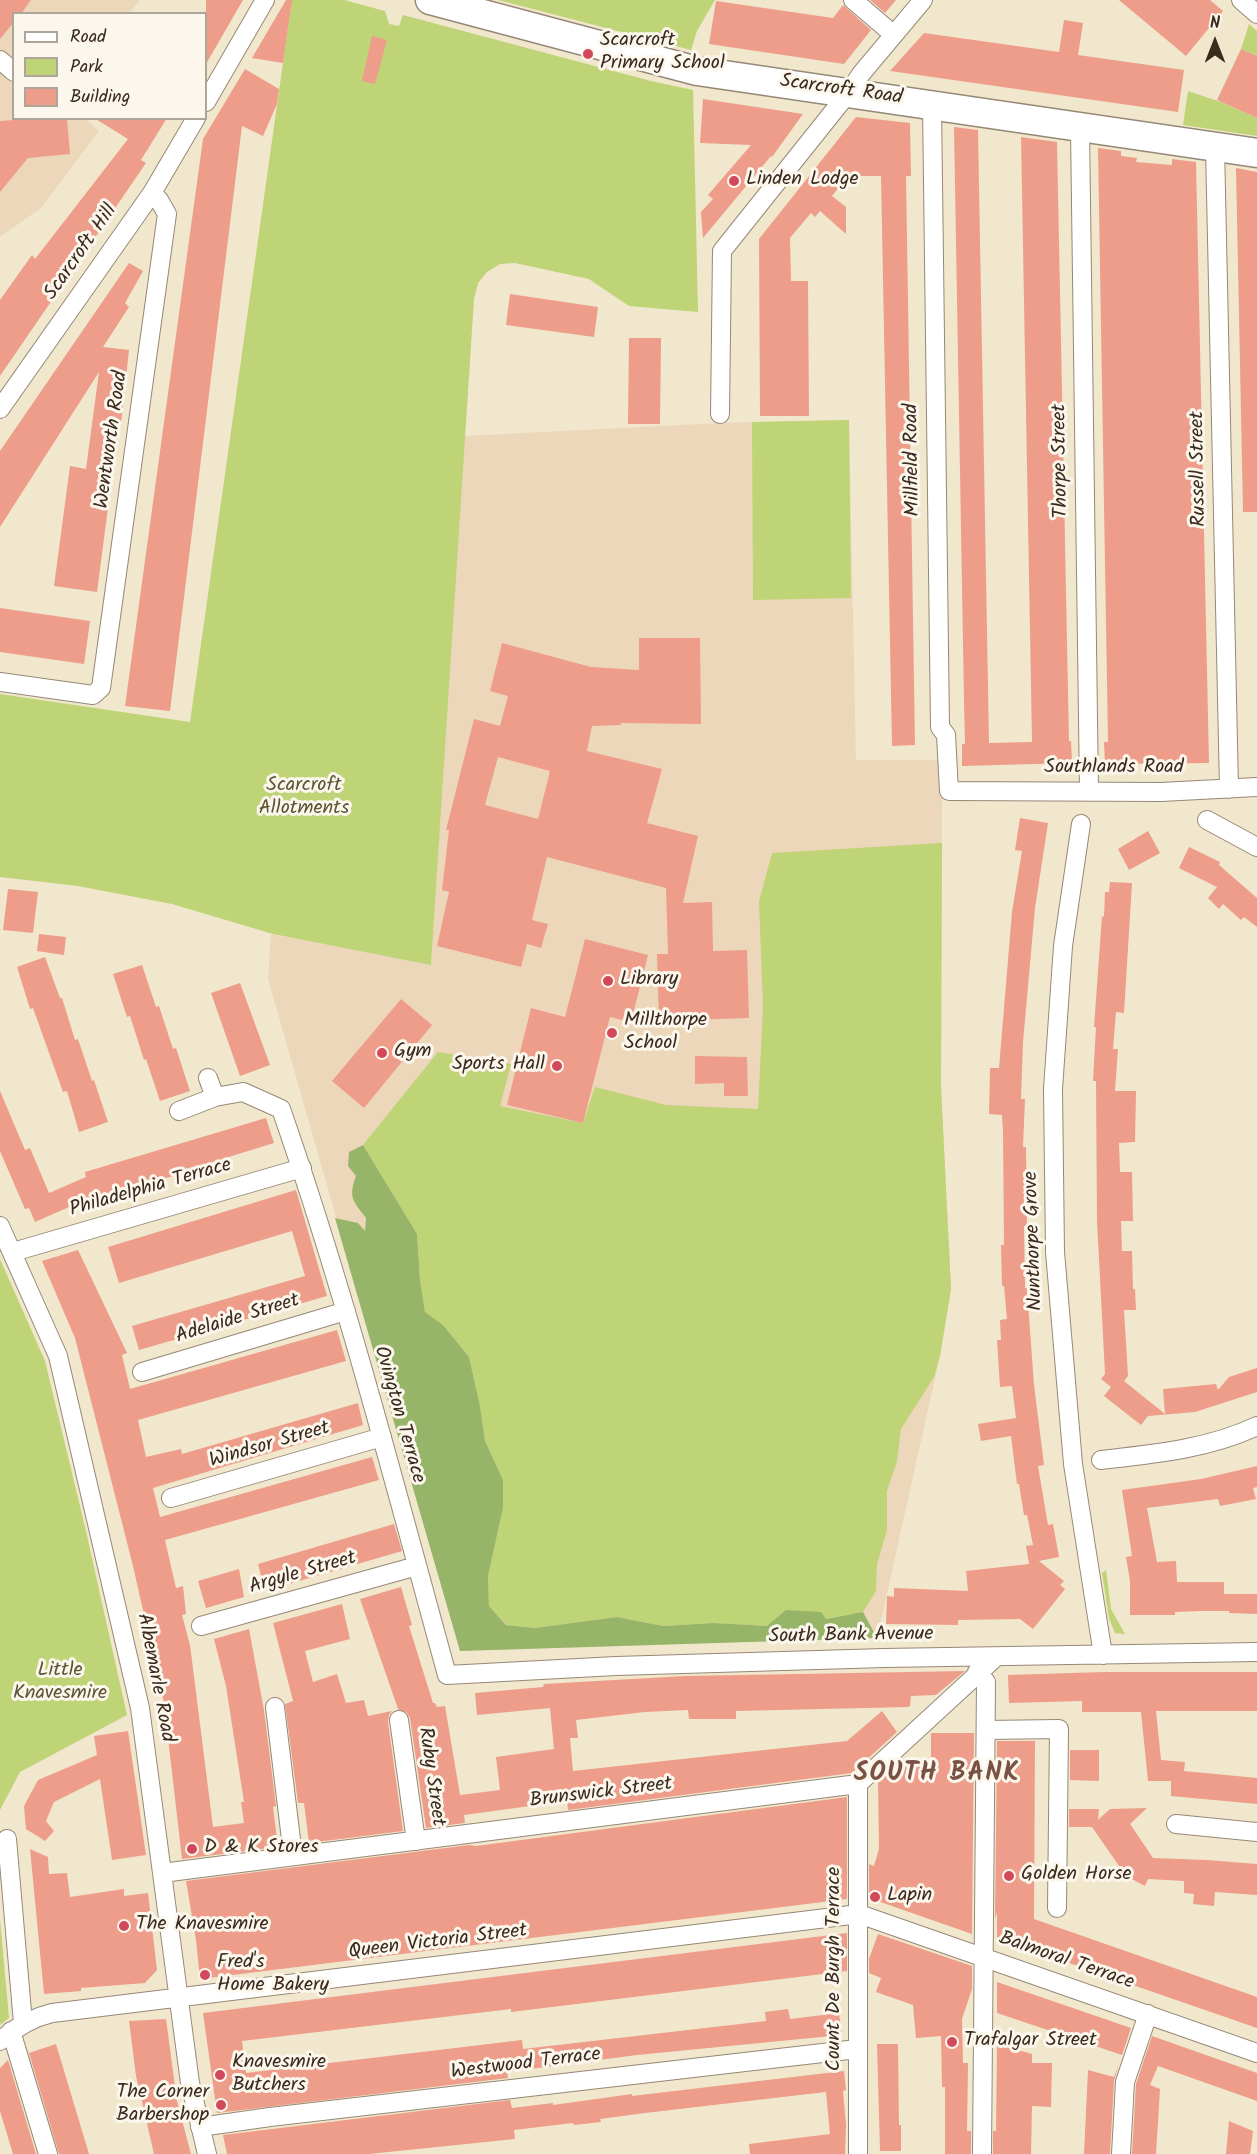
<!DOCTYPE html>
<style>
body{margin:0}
#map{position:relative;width:1257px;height:2154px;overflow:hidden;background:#f1e7cd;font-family:Kalam,sans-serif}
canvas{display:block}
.legend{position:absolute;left:12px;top:12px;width:195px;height:108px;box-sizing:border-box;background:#fbf7ec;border:2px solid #aea59a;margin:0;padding:8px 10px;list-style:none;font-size:18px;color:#3b2a1e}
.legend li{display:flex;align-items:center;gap:12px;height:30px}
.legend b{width:30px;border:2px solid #aea59a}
.north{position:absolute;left:1185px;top:12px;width:60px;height:60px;-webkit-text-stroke:4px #fbf7ec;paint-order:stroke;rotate:0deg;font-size:16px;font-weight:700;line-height:24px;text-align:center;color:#3b2a1e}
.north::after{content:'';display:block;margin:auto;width:21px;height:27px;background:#3b2a1e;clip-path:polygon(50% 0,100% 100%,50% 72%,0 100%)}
</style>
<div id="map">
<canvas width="1257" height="2154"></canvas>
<ul class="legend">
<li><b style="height:8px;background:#fff"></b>Road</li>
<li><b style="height:16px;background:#bfd377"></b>Park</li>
<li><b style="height:16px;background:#ed9d8a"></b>Building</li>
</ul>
<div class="north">N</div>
</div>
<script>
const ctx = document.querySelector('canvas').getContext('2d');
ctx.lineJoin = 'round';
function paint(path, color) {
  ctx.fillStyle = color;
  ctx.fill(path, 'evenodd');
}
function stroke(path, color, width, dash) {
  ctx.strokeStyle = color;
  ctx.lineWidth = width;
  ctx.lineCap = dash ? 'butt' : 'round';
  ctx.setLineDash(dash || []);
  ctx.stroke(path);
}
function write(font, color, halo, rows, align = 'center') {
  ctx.font = font + ' Kalam,sans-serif';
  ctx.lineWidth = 6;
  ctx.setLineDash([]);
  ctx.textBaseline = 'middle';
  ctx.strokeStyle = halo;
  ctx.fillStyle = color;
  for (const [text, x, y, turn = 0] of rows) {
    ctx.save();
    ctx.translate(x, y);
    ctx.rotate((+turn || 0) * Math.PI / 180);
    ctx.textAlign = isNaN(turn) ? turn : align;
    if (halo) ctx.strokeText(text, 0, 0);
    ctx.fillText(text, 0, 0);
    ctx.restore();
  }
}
const built = new Path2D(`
 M0,0h140l-11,13 -115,1v104l72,1 13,12 -58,77 -41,29z
 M849,420l7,340h86l-1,326 10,203 -11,67 -63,282 -417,13 -192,-672 3,-45 160,30 33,-528 256,-13z`);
const green = new Path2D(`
 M287,0h57l41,11 4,13 10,2 4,-11 248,66 42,9 5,222 -69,-6 -40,-27 -74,-16 -15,1 -13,8 -9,11 -4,16 -43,666 -158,-31 -101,-30 -94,-18 -78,-9v-183l190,28 101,-716z
 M498,0h217l-18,31 -6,19z
 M1249,24l8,7v25l-16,-7z
 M1188,91l33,11 36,16v18l-74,-11z
 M849,420l2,178 -98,2 -1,-178z
 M942,843l-1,244 10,202 -11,67 -6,21 -33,52 -4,32 -10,30v39l-10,34 -1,27 -13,21 -38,7 -58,7 -53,-3 -51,3 -46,-9 -82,11 -28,-3 -18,-19 -1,-30 15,-68v-28l-18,-39 -5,-35 -11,-49 -26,-32 -18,-13 -5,-32 -3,-46 -54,-89 75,-93 73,12 -11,42 83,17 12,-36 71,18 92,4 5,-101 -4,-107 13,-48z
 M0,1259l45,102 40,166 42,188 -107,57 -20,38z
 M1106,1570l5,39 14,25 -10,-1 -6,-15 -7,-45z
 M0,1919l9,99 -9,7z`);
const forest = new Path2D(`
 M363,1145l54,89 3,46 5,32 18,13 26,32 11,49 5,35 18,39v28l-15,68 1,30 17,19 29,3 82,-11 46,9 51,-3 53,3 19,-16 35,2 5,7 37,-7 14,26 -417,13 -125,-433 23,5 7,8 1,-13c-13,-17 -18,-21 -10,-42l-8,-10 1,-14z`);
const building = new Path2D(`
 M0,0h31l-10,14h-7v8l-14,17z
 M206,0h37l-37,64z
 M286,0h6l-9,63 -31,-5z
 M870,0h26l-11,13z
 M1119,0h91l13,11 -37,45z
 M716,1l117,17 10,-13 28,25 -27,34 -135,-20z
 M1064,20l19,3 -5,32 106,15 -6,42 -288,-41 34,-38 135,19z
 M372,36l15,4 -12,44 -13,-3z
 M1241,49l16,7v62l-40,-18z
 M245,69l34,20 -2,15 -14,32 -21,-10 -72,585 -45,-5 78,-567z
 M703,99l100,15 -31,43 -1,-1 -68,82 -2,-26 12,-13 -5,-4 43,-50 -51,-2z
 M856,117l54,6 1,53h-5l9,569 -23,1 -11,-570h-33l-16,20 14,11v27l-26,-23 -5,6 -4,-4 -21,25 1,43h17l1,135h-49l-1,-177z
 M41,118h26l3,36 -42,4 -28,34v-71z
 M94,118h73l-26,42 5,3 -146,213v-76l32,-45 3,4 93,-120z
 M954,127l24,3 11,613 43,-1 -11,-605 36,5 12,599h2l1,22 -110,3v-22h3l-1,-43z
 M1098,148l23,3v5l16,2 -1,4 36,3v-6l24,3 13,601 -104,1 -1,-22h4z
 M1236,168l21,4v340h-14z
 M129,263l14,8 -18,32 4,4 -26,40 26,3 -8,73h-2l-22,169 -43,-6 16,-120 16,3 13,-97 -99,155v-76z
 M510,294l88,13 -4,30 -88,-12z
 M629,338h32l-1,86h-32z
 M0,608l90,13 -6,43 -84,-12z
 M639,638h61l1,86 -80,-1v2l-29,1 -5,25 75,18 -15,54 51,13 -15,67 29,-1 1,49 34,-1 2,68 -90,3 -2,-67h11l-2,-66 -119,-31 -15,63 16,4 -7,24 -14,-4 -6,23 -84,-21 12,-54 -7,-2 7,-60h-3l28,-111 26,7 8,-30 -18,-5 12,-48 89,24 48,3zM498,757l52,14 -12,48 -53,-14z
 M1020,818l28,5 -13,85 -12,134 -2,57h4l-2,48h3l1,79h-3l1,62h2l7,97 10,80 -6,1 10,59 5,-1 6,33 -20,4 25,20 -4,4 5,4 -32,40 -13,-10 -62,1v5l-72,-1 1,-28 7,1v-9l74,3 -2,-20 63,-7 -3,-18 7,-1 -6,-30h-3l-5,-31h-2l-6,-48 -30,5 -3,-17 38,-6 -4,-32 -12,1 -3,-47h4l-1,-20 7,-1 -3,-33h-2l-1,-41h3l-1,-113 -1,-17 -13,-1 1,-46h9l13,-156 10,-61 -7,-1z
 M1148,831l12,22 -31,17 -11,-21z
 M1189,847l31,15 -1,3 38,33v29l-13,-10 -3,3 -18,-16 -4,5 -11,-11 9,-11 -38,-19z
 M1110,882l22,1 -8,130 -8,-1 -3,37h5l-3,42h21l-1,51 -16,1 1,29h12l1,49h-12l1,30h10l1,38h2l1,21h-12l4,66 -4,5 41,33 -2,-25 53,-5 2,6 11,-13 28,-9v24l-62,20 -47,4 -7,9 -37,-29 7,-9 -10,-8 4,-5 -8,-153 -1,-140h-3l3,-54h-2l8,-111 2,1 1,-25h4z
 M8,889l30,3 -5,41 -30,-3z
 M39,934l27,3 -2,18 -27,-4z
 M585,939l63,16 -17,67 -21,-5 -27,106 -76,-18 24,-97 34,9z
 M45,957l15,41h2l13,42 3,-1 14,42 2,-1 14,42 -29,10 -12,-41 -4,1 -30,-84 -3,1 -13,-42z
 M142,965l14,42 3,-1 14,43 3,-1 14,43 -30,10 -14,-42 -2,1 -14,-44 -3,1 -14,-43z
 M240,983l30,82 -30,11 -29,-83z
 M401,999l31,26 -68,83 -32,-27z
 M695,1056l52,1 1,39h-24v-13l-29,1z
 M0,1091l25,59 5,-2 19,45 37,-16 -1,-5 181,-54 8,25 -97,30v2l-92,25 -50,22 -6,-14 -4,1 -25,-58z
 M296,1190l31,106 -188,54 -7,-24 173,-50 -13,-45 -173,52 -11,-36z
 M78,1250l49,103 -5,2 8,34 207,-59 9,31 -208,59 8,37 35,-8 1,5 176,-51 5,22 -210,63 7,29 212,-60 7,23 -214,60 11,48 7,-2 3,28 -4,1 8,30 23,182 31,-4 -3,-21h3l-18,-116 -12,-47 35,-10 15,81 12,96 -3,1 5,40 -96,12 -18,-156 -31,-137 -58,-228 -33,-77z
 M1257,1466v21l-4,1 3,11 -36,7 -2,-7 -71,9 10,54 19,-1 1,21h47v12h33v20l-28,-1v-2h-28l-26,1v3h-45v-34l-4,-24 6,-1 -10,-66 79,-11z
 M394,1524l8,27 -137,40 -7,-27z
 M239,1569l5,28 -38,11 -8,-27z
 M401,1587l11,38 -3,1 24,77h2l2,4 8,-1 15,89 40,-5 -4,-33 58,-8 -4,-41 -73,7 -2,-22 68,-6 1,-3 141,-8 280,-5 -29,24 -25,1 -1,10 -2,1 -172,4v8h-47l-1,-9 -43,2 -69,8 2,18h-8l3,33 274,-30 35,-30 15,21 -45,41 -284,37 -1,-9 -103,14 1,8 -39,5 -16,-110 -3,-5 -9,-4 -38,-110z
 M342,1604l8,35 -45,12 8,31 24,-8 9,29 18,-3 4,16 24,-5 -3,4 -1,7 15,109 -94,12 -5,-40h-6l-13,-99 8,-3 -20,-78z
 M1104,1672h153v39h-101l5,49 24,2 -1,9 73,7v26l-86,-8v-15h-23l-7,-69h-59v-11l-73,2 -1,-28z
 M128,1731l18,124 -34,5 -12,-81 -46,23 -8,19 8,10 -9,10 -19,-12 -2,-23 14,-26 59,-25 -3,-19z
 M931,1733h43l-2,201 -103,-36v-34l5,2 5,-17 -1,-68 21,-19 32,-1z
 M997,1741h38l-1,178 223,78v31l-260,-90v-26l-2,7z
 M1070,1750h29v31l-29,-1z
 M847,1797v102l-647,80 -4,-39 -10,-59 283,-36 7,1z
 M1147,1808l-17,16 23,34 54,2 50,4v31l-42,-3 -1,14 -21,-2 1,-10 -10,-1v-12l-36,-2 -3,7 -19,-10 -34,-49h-23v-18h30l-1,11 12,-11z
 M30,1849l18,8 1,17 18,-1 3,24 54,-8v7l24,-3 9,77 -12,13 -64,5v3l-37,3z
 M847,1933v38l-336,41v-3l-269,32 4,32 276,-33 1,9 243,-28 -1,-9 23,-3 2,10 49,-6 3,22 -205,20 -130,17 1,6 -291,35 -14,-100z
 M878,1934l94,32v23l-10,30 1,44h5l-1,68h4v23h-26v-67h-3l-1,-51 -25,2 -3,-33 -37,-13 5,-14 -12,-5v-14z
 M997,1982l134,46 -9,27 -125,-42z
 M166,2019l11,82 14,53h-37l-18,-78 -7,-55z
 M1152,2036l105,37v28l-99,-35 -8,19 10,4 -4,65h-24l4,-70z
 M56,2044l33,110h-30l-30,-101z
 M877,2044h21l1,81h2v26h-21z
 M997,2044l35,10v9h20l-1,44 -19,-1 -1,48h-38v-23h3z
 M8,2060l28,94h-23l-13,-43v-43z
 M1119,2063l-5,18 -4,73h-26l4,-84 26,7z
 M844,2071l2,19 -3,1 3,34 -1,29h-95l-1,-10 81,-10 -4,-42 -181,21 -45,6 1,3 -27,3 -1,-2 -59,7 1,9 -146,15h-142l-4,-19 287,-35 2,8 41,-5v2l79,-11v2z
 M1229,2121l24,10 -3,23h-24z`);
const street = new Path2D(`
 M853,0l41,35
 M1241,0l16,14
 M0,60l14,12
 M206,102l59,-102
 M932,104l8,623 6,8 3,56 212,1 96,-5
 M1080,129l9,663
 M1215,147l14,642
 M0,409l152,-216 44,-75
 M720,414l2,-163 127,-159 12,-18 62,-74
 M0,682l93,13 8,-7 66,-474 -8,-14 -7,-7
 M1207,820l50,27
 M1081,824l-18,122 -10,143 2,163 18,212 30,191
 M208,1078l7,19
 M179,1111l36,-14 28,-5 38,17c65,186 114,377 166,566l169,-9 268,-8 373,-6
 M0,1226l58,130 82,352 50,375 17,71
 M13,1252l289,-84
 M142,1372l204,-61
 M1101,1460c54,-6 107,-11 156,-34
 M171,1498l211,-61
 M201,1626l216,-60
 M977,1672l9,10 -4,472
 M275,1707l18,149
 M399,1720l17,121
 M986,1730l73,-1 -2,179
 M1176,1824l81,8
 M7,1839l16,184
 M162,1873l696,-89 138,-127
 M11,2031l37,123
 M0,2041c16,-14 31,-23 52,-28l807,-99 398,139
 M200,2127l70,-10 587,-68
 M858,2154v-370
 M1121,2154l4,-72 23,-68`);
const primary = new Path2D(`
 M430,0l267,71 560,82`);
const markers = [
 [588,54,6,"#d1495b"],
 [734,181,6,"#d1495b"],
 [608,981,6,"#d1495b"],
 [612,1033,6,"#d1495b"],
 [382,1053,6,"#d1495b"],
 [557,1066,6,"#d1495b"],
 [192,1849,6,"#d1495b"],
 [1009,1876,6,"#d1495b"],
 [875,1897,6,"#d1495b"],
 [124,1926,6,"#d1495b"],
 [205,1975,6,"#d1495b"],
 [952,2042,6,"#d1495b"],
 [220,2075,6,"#d1495b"],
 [221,2105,6,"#d1495b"]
];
const poiNames = [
 ["Scarcroft",600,42],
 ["Primary School",600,65],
 ["Linden Lodge",746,181],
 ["Library",620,981],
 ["Millthorpe",624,1022],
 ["School",624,1045],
 ["Gym",394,1053],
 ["Sports Hall",545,1066,"right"],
 ["D & K Stores",204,1849],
 ["Golden Horse",1021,1876],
 ["Lapin",887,1897],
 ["The Knavesmire",136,1926],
 ["Fred's",217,1964],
 ["Home Bakery",217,1987],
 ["Trafalgar Street",964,2042],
 ["Knavesmire",232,2064],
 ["Butchers",232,2087],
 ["The Corner",209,2094,"right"],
 ["Barbershop",209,2117,"right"]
];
const streetNames = [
 ["Scarcroft Road",841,91,8],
 ["Scarcroft Hill",82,253,-55],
 ["Wentworth Road",113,440,-82],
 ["Millfield Road",914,460,-91],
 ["Thorpe Street",1062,461,-91],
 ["Russell Street",1200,469,-91],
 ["Southlands Road",1114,769],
 ["Philadelphia Terrace",151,1189,-16],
 ["Nunthorpe Grove",1035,1241,-92],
 ["Adelaide Street",238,1320,-17],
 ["Ovington Terrace",398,1415,74],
 ["Windsor Street",270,1446,-16],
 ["Argyle Street",303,1574,-16],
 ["South Bank Avenue",851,1637,-1],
 ["Albemarle Road",154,1678,79],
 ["Ruby Street",430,1777,82],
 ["Brunswick Street",601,1794,-7],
 ["Queen Victoria Street",438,1943,-7],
 ["Balmoral Terrace",1066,1962,19],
 ["Count De Burgh Terrace",836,1969,-90],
 ["Westwood Terrace",526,2065,-7]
];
const parkNames = [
 ["Scarcroft",304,787],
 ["Allotments",304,810],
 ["Little",60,1672],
 ["Knavesmire",60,1695]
];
const districtNames = [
 ["SOUTH BANK",937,1776]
];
paint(built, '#edd7bb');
paint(green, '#bfd377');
paint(forest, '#97b568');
paint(building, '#ed9d8a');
stroke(street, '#968876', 20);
stroke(primary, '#968876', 31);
stroke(street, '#fff', 18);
stroke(primary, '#fff', 28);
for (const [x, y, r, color] of markers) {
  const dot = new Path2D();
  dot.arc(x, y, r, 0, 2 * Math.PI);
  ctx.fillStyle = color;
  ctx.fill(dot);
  stroke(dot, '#fbf7ec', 2);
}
write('20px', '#3b2a1e', '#fbf7ec', poiNames, 'left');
write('20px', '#3b2a1e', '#fbf7ec', streetNames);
write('20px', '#5c5434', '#fbf7ec', parkNames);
ctx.letterSpacing = '1.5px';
write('bold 26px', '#795244', '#fbf7ec', districtNames);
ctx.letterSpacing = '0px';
</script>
